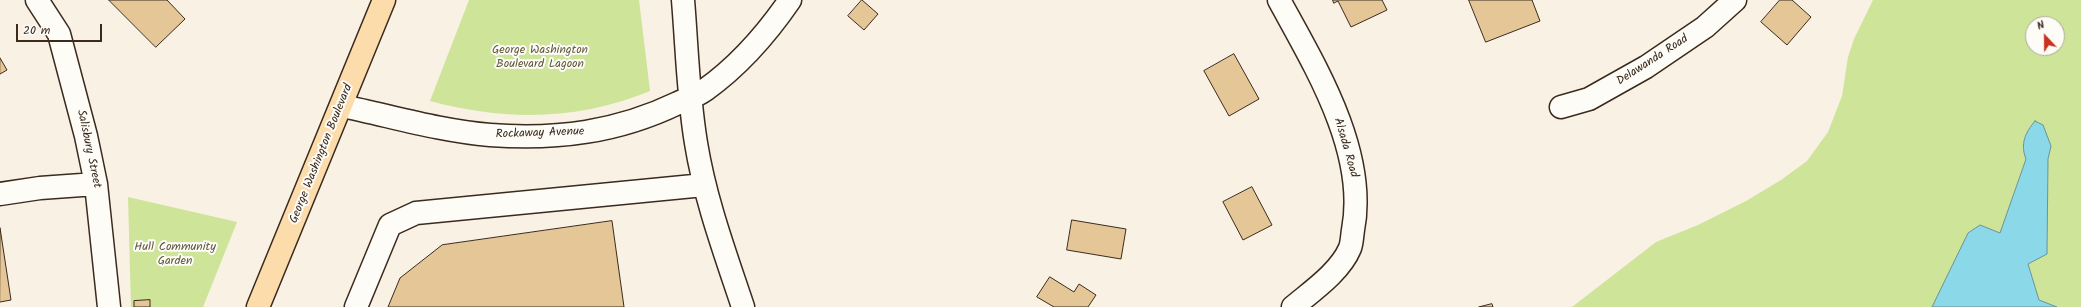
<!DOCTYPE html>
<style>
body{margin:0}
#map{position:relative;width:2081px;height:307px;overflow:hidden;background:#f8f1e4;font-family:Kalam,sans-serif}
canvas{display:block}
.north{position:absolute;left:2025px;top:16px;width:40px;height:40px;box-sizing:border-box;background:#fdfcf7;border:1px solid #afa8a0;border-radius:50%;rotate:338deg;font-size:11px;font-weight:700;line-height:16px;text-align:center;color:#3b2a1e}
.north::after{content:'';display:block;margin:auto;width:14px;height:18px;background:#c8321e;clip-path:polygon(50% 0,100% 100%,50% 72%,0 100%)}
.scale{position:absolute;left:16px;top:24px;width:86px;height:18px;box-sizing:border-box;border:2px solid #3b2a1e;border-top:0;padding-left:5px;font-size:12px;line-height:14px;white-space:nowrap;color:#3b2a1e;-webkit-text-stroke:3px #fdfcf7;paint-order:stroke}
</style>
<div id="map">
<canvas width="2081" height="307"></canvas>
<div class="north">N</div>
<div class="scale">20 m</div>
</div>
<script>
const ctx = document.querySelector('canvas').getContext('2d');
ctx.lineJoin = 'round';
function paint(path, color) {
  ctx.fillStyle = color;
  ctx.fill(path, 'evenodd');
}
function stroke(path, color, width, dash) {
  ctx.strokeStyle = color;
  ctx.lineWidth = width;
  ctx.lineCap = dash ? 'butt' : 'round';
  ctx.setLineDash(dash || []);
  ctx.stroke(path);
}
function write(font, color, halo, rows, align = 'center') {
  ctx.font = font + ' Kalam,sans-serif';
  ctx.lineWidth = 4;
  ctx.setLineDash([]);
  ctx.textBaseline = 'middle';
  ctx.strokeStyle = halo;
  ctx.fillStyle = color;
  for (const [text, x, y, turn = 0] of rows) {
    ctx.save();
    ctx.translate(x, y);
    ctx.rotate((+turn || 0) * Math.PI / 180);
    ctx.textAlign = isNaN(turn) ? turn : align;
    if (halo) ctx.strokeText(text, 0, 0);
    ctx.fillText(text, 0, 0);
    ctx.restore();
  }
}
const green = new Path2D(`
 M469,0h170l11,91c-73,30 -145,30 -220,10z
 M1873,0h208v307h-24l-18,-7 -11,-36 19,-10 1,-95 3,-13 -16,-25c-10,12 -15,23 -9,37l-26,75 -20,-8 -12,8 -36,74h-360l84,-65 42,-17 48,-24 35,-21 26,-19 21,-29 14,-36 6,-39 6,-18zM2033,24h24v24h-24z
 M128,197l109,25 -34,85h-72z`);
const water = new Path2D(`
 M2035,121l8,4 8,21 -3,13 -1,95 -19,10 11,36 18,7h-125l36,-74 12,-8 20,8 26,-74c-6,-15 -1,-26 9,-38z`);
const building = new Path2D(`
 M109,0h58l18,19 -29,28z
 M862,0l16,14 -14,16 -16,-14z
 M1333,0h49l5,10 -36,17 -13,-26 -4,2z
 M1469,0h63l8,21 -54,21z
 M1780,0h12l19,17 -24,28 -26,-23z
 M1234,54l25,45 -30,17 -25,-45z
 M0,58l7,12 -7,4z
 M1252,187l20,38 -29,15 -20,-38z
 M1072,220l54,9 -5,30 -54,-9z
 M612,221l12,86h-236l12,-29 42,-33z
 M0,228l11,72 -11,2z
 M1050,277l24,15 5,-8 17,11 -8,12h-34l-17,-10z
 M150,300v7h-16v-6z
 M1492,304l1,3h-14z`);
const minor = new Path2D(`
 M37,0l22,34 27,102 10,48 13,123
 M683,0c4,48 5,95 13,143 9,56 29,110 47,164
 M1279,0c36,66 89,152 74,230 -1,6 -1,13 -3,18 -10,24 -38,43 -57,59
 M342,106c49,10 98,25 148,29 67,5 128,-3 188,-32 9,-4 19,-7 27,-13 35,-25 61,-55 85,-90
 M1561,107l28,-8 57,-32 59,-40 30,-27
 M0,194l40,-6 56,-4
 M356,307l34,-82 26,-12 288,-28`);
const major = new Path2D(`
 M258,307l126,-307`);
const parkNames = [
 ["George Washington",540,51],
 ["Boulevard Lagoon",540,65],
 ["Hull Community",175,248],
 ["Garden",175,262]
];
const streetNames = [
 ["Delawanda Road",1653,61,-33],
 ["Rockaway Avenue",540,134,-2],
 ["Alsada Road",1345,148,74],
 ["Salisbury Street",88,149,78],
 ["George Washington Boulevard",322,154,-68]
];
paint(green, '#cee499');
paint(water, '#8ad8e8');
stroke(water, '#6a9297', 1);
paint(building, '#e4c697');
stroke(building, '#3b2a1e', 1);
stroke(minor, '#3b2a1e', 25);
stroke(major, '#3b2a1e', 25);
stroke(minor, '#fdfcf7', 22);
stroke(major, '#fddcac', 22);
write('12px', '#60583d', '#fdfcf7', parkNames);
write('12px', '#3b2a1e', '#fdfcf7', streetNames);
</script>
